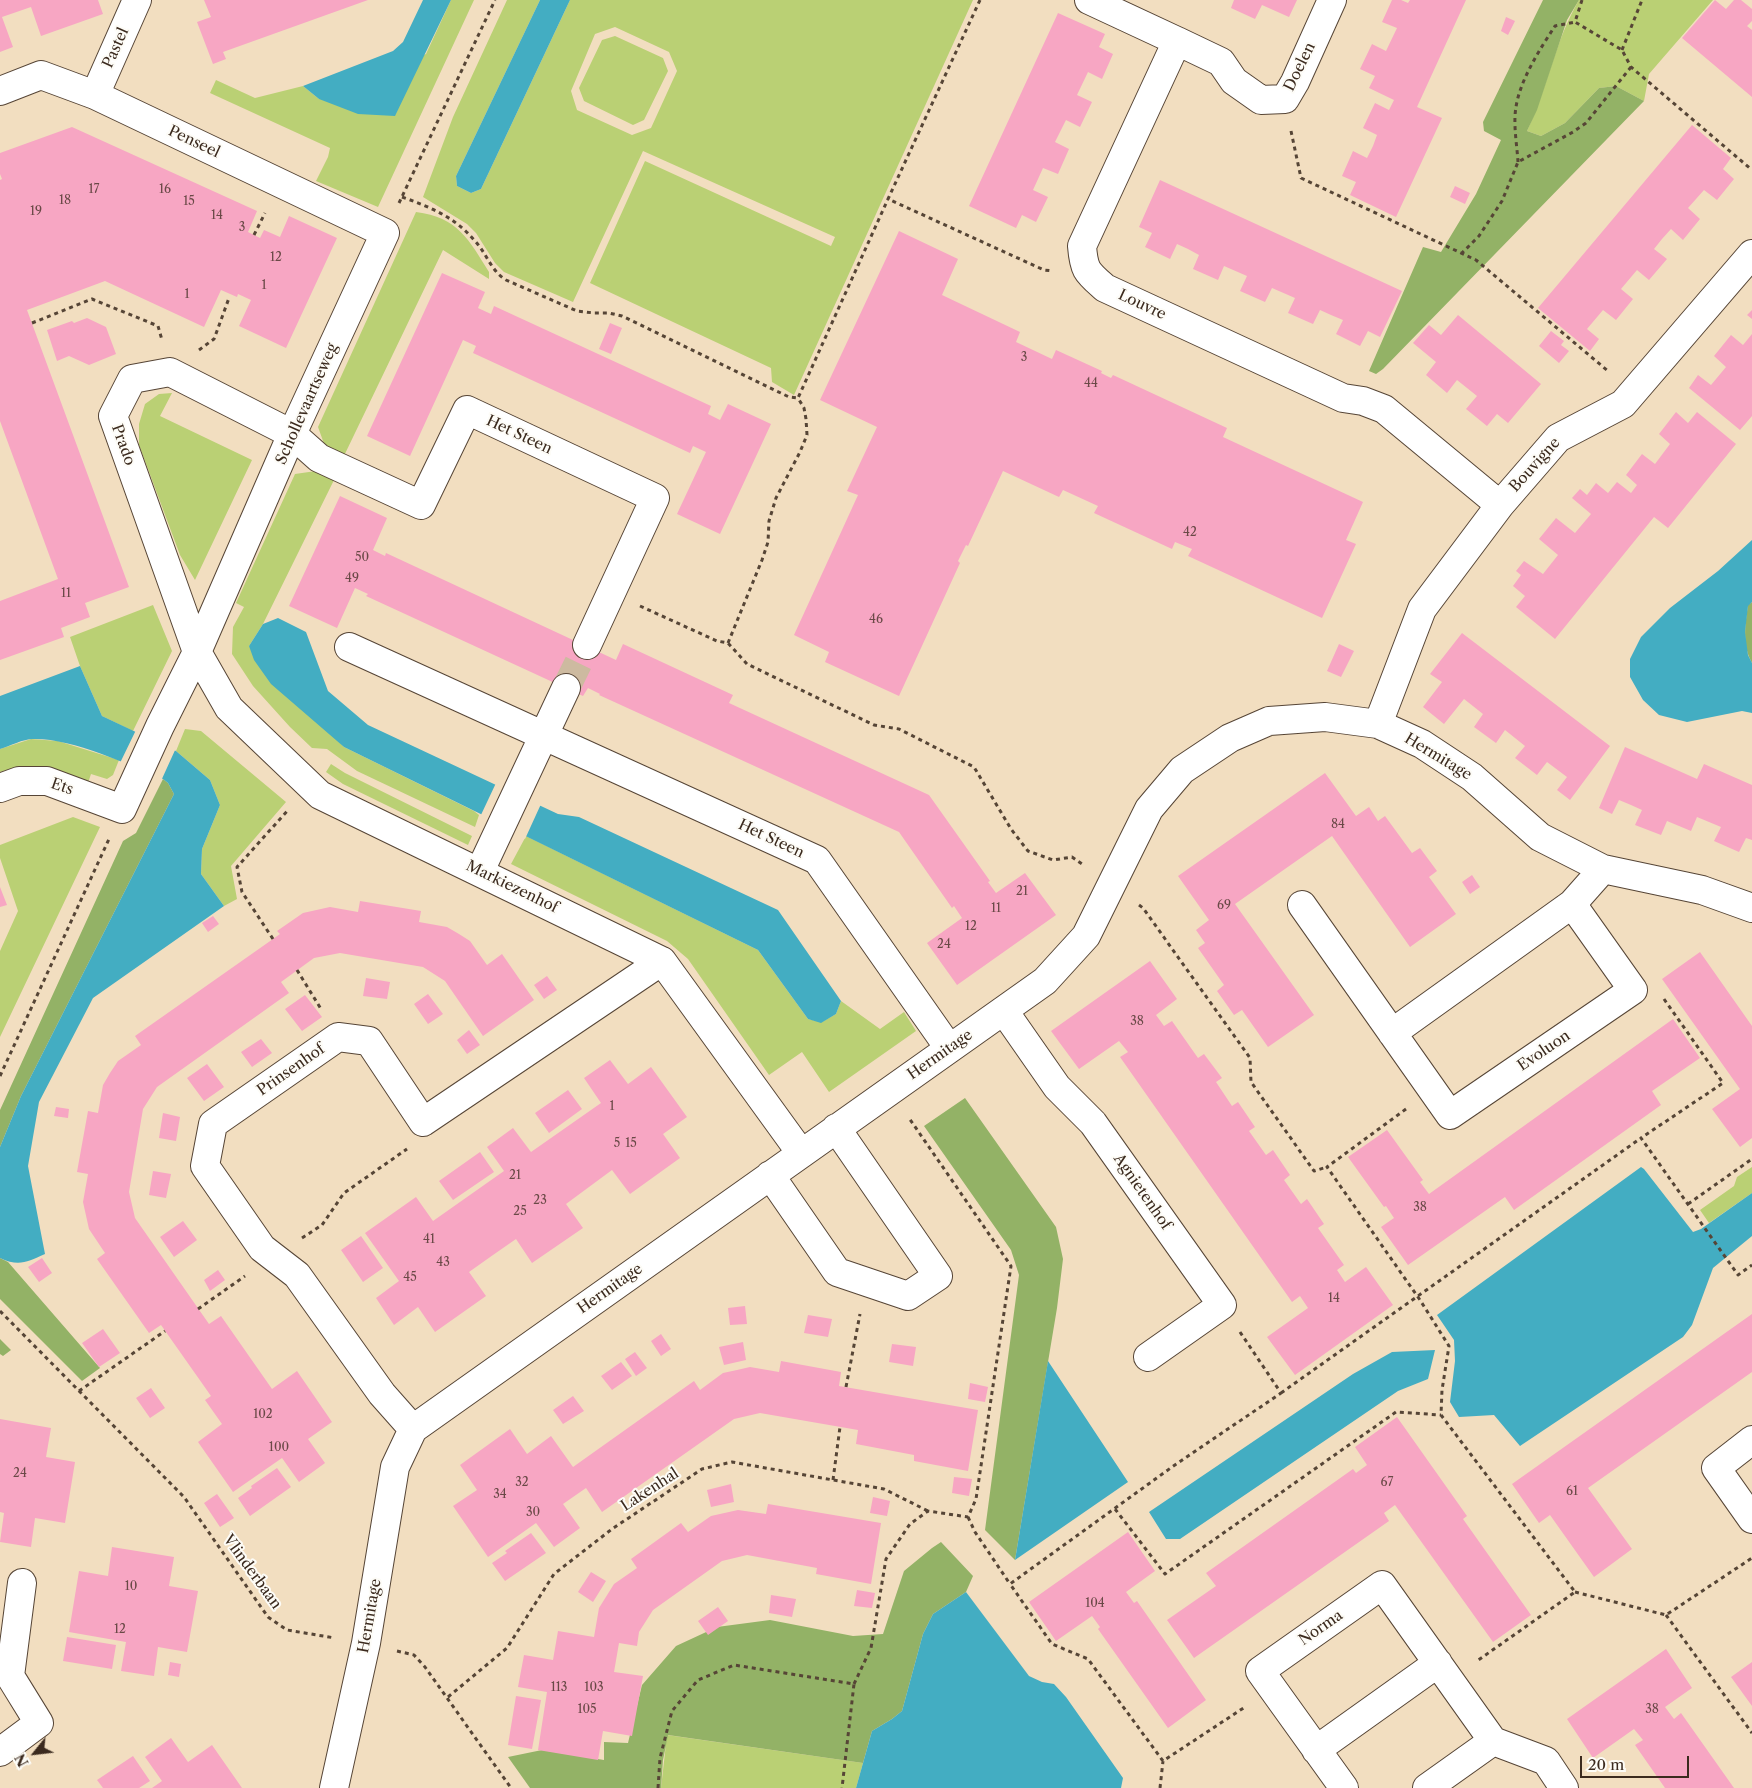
<!DOCTYPE html>
<style>
body{margin:0}
#map{position:relative;width:1752px;height:1788px;overflow:hidden;background:#f2dec0;font-family:"Libre Caslon Text",serif}
canvas{display:block}
.north{position:absolute;left:10px;top:1728px;width:50px;height:50px;-webkit-text-stroke:4px #fdfcf7;paint-order:stroke;rotate:241deg;font-size:14px;font-weight:700;line-height:20px;text-align:center;color:#3b2a1e}
.north::after{content:'';display:block;margin:auto;width:18px;height:22px;background:#3b2a1e;clip-path:polygon(50% 0,100% 100%,50% 72%,0 100%)}
.scale{position:absolute;left:1580px;top:1756px;width:109px;height:22px;box-sizing:border-box;border:2px solid #3b2a1e;border-top:0;padding-left:6px;font-size:15px;line-height:18px;white-space:nowrap;color:#3b2a1e;-webkit-text-stroke:4px #fdfcf7;paint-order:stroke}
</style>
<div id="map">
<canvas width="1752" height="1788"></canvas>
<div class="north">N</div>
<div class="scale">20 m</div>
</div>
<script>
const ctx = document.querySelector('canvas').getContext('2d');
ctx.lineJoin = 'round';
function paint(path, color) {
  ctx.fillStyle = color;
  ctx.fill(path, 'evenodd');
}
function stroke(path, color, width, dash) {
  ctx.strokeStyle = color;
  ctx.lineWidth = width;
  ctx.lineCap = dash ? 'butt' : 'round';
  ctx.setLineDash(dash || []);
  ctx.stroke(path);
}
function write(font, color, halo, rows, align = 'center') {
  ctx.font = font + ' "Libre Caslon Text",serif';
  ctx.lineWidth = 4;
  ctx.setLineDash([]);
  ctx.textBaseline = 'middle';
  ctx.strokeStyle = halo;
  ctx.fillStyle = color;
  for (const [text, x, y, turn = 0] of rows) {
    ctx.save();
    ctx.translate(x, y);
    ctx.rotate((+turn || 0) * Math.PI / 180);
    ctx.textAlign = isNaN(turn) ? turn : align;
    if (halo) ctx.strokeText(text, 0, 0);
    ctx.fillText(text, 0, 0);
    ctx.restore();
  }
}
const green = new Path2D(`
 M451,0h23l-96,207 -62,-26 12,-24 2,-9 -120,-55 6,-13 39,18 48,-12 16,13 107,-45z
 M507,0h33l-84,176 1,10 14,7 10,-4 89,-189h403l-179,395 -22,-13 -1,-14 -181,-85 55,-122 186,85 4,-9 -192,-86 -70,151 -69,-30 -9,-9 -19,-30 -9,-9 -44,-27 30,-80zM615,27l54,25 8,19 -26,57 -19,7 -55,-25 -6,-19 24,-57z
 M1579,0h134l-64,74 -5,27 -28,-15 -17,2 -34,35 -24,13 -14,-5c20,-42 28,-90 52,-131z
 M615,36l48,22 5,13 -24,49 -11,5 -49,-24 -5,-13 23,-48z
 M416,212c42,5 53,28 73,60v7l-46,-29 -101,210 -15,-8 -9,-25z
 M172,393l-12,23 92,44 -57,120 -15,-25 -41,-110v-21l6,-20 14,-10z
 M316,471l19,7 -72,146 -14,22 95,101 130,64 5,4 -4,12 -118,-56 -30,-22 -15,-1 -22,-21 -37,-41 -21,-32 1,-27 11,-20 -8,-4 59,-129z
 M153,605l19,46 -39,80 -31,-15 -22,-50 -10,-29z
 M185,729l16,2 85,71 -55,64 6,33 -13,7 -23,-32 1,-25 18,-44 -10,-25 -34,-29z
 M31,739l27,2 61,19 -6,15 -6,4 -16,-5 -3,9c-33,-11 -53,-23 -88,-11v-23z
 M331,764l14,9 127,63 -4,9 -125,-61 -17,-12z
 M73,817l27,10 -100,210v-86l18,-40 -18,-53v-13z
 M526,836l232,114 50,69 14,3 14,-8 5,-13 39,28 24,-17 12,19 -87,61 -27,-40 -33,23 -81,-116 -21,-18 -156,-77z
 M1752,1167v26l-43,30 -9,-13 34,-24 3,-9z
 M667,1735l196,28 -7,25h-195z`);
const forest = new Path2D(`
 M1543,0h36l-12,20 -30,90 -10,21 14,5 24,-13 34,-35 17,-2 28,15 -261,268 -7,5 -7,-3 54,-124 18,5 35,-58 25,-54 -17,-9 -1,-9z
 M1752,602v61c-10,-18 -7,-38 -4,-58z
 M163,779l5,4 6,11 -153,302 -21,51v-37l123,-269 13,-8z
 M965,1098l91,129 7,32 -6,49 -42,252 -30,-30 34,-255 -8,-25 -87,-124z
 M0,1258l8,4 92,106 -18,13 -82,-82z
 M0,1339l11,11 -8,6 -3,-2z
 M941,1542l32,34 -7,16 -33,22 -10,20 -21,77 -10,8 -20,12 -9,32 -195,-28 -5,25 -2,28h-131l-22,-31 34,-7 62,10v-18l24,1 14,-58 34,-39 41,-19 53,-7 83,16 30,-2 21,-63 28,-23z`);
const water = new Path2D(`
 M423,0h28l-56,116 -37,-2 -39,-15 -16,-13 90,-35 10,-9z
 M540,0h30l-89,189 -10,4 -14,-7 -1,-10z
 M1752,540v62l-4,4 -3,26 3,23 4,8v50l-10,-2 -55,11 -28,-7 -16,-15 -13,-23v-18l11,-22 29,-29 48,-37z
 M278,618l28,14 22,59 40,34 190,89 21,3 199,93 63,91 -5,13 -15,9 -13,-4 -50,-69 -414,-203 -73,-63 -17,-24 -5,-14 14,-22z
 M80,666l22,50 74,35 34,29 10,25 -18,44 -1,25 23,32 -131,92 -54,104 -11,64 17,88c-18,8 -26,13 -45,4v-111l21,-51 153,-302 -6,-11 -5,-4c-36,-15 -91,-41 -130,-40 -10,0 -23,7 -33,10v-53z
 M1641,1167l3,2 49,63 8,-3 51,-36v43l-39,32 -21,57 -9,12 -163,109 -26,-31 -35,2 -9,-15 5,-41 -1,-21 -17,-25z
 M1435,1350l-7,29 -30,12 -218,148h-14l-17,-27 204,-138 39,-22z
 M1048,1361l80,121 -113,78z
 M966,1592l63,84 13,6 12,2 12,13 57,81 -2,10h-265l16,-57 20,-12 10,-8 21,-77 10,-20z`);
const pier = new Path2D(`
 M136,730l40,18 -15,33 -41,-18z
 M496,783l45,21 -16,35 -45,-22z`);
const building = new Path2D(`
 M0,0h98l5,14 -62,22 -10,-29 -29,10 11,30 -13,5z
 M204,0h164l-145,52 3,7 -13,5 -16,-42 14,-5z
 M1234,0h63l-8,17 -27,-12 -7,14 -24,-11z
 M1392,0h9l7,3 2,-3h56l-49,107 25,11 -46,99 -46,-22 6,-13 -14,-6 11,-25 14,7 6,-12 4,-11 -14,-7 12,-25 14,7 5,-10 -25,-12 6,-12 -15,-7 12,-25 14,7 11,-23 -15,-6z
 M1715,0l11,9 8,-9h7l11,9v12l-5,5 5,4v67l-70,-59z
 M1058,13l47,21 -6,13 14,7 -11,25 -14,-7 -11,23 15,7 -12,25 -14,-7 -11,22 14,7 -11,25 -15,-6 -10,22 15,7 -12,25 -14,-7 -6,13 -47,-22z
 M1506,17l9,4 -7,14 -7,-4z
 M1692,125l39,33 -8,11 11,10 -17,21 -13,-10 -16,18 12,11 -17,21 -12,-11 -9,10 -8,10 13,10 -18,21 -12,-10 -16,19 12,10 -17,21 -13,-10 -16,19 12,10 -9,12 -52,-43z
 M72,127l185,84 -9,21 12,6 4,-8 16,7 9,-21 48,22 -51,110 -47,-22 12,-26 -13,-6 -1,3 -16,-7 -17,37 -99,-46 -78,29 102,277 -44,16 5,14 -29,11 3,9 -64,23v-59l58,-22 -58,-158v-241l2,-1 -2,-5v-21z
 M1160,180l242,111 -22,46 -12,-6 -8,15 -24,-12 7,-14 -12,-5 -11,-5 -7,14 -25,-11 7,-15 -23,-10 -7,14 -25,-11 7,-15 -23,-10 -6,14 -25,-11 6,-14 -11,-6 -11,-5 -7,15 -25,-12 7,-14 -13,-6z
 M1455,186l15,7 -5,11 -15,-7z
 M899,231l59,28 -16,36 78,37 -4,10 36,17 4,-9 46,21 -1,2 10,5 2,-3 114,53 -4,9 140,65 -17,38 10,4 -34,74 -134,-62 4,-7 -17,-7 -3,7 -78,-36 4,-7 -35,-16 -4,7 -56,-26 -35,75 -2,-1 -8,16 2,2 -61,133 -74,-34 4,-10 -35,-17 64,-140 -11,-4 30,-64 -57,-27z
 M442,273l43,19 -7,16 13,6 3,-8 217,100 -3,8 12,6 8,-16 43,20 -51,110 -43,-20 29,-62 -13,-6 -3,7 -217,-100 3,-7 -13,-6 -53,116 -43,-20z
 M1752,310v9l-5,-4z
 M1458,315l83,69 -33,39 -11,-9 -10,12 -21,-17 11,-13 -20,-16 -10,13 -21,-18 10,-13 -23,-19 16,-18 12,10z
 M87,318l19,9 10,27 -27,11 -20,-9 -12,5 -10,-31 25,-9 2,2z
 M610,323l12,5 -11,26 -12,-5z
 M1551,331l13,10 -3,4 8,6 -10,12 -20,-17z
 M1752,334v82l-12,14 -51,-42 9,-13 13,10 15,-18 -12,-11 17,-21 12,10z
 M1676,412l12,11 9,-11 39,32 -68,84 -14,-11 -99,122 -39,-32 9,-11 -12,-10 8,-11 -5,-4 8,-10 19,13 15,-19 -19,-16 17,-21 19,15 16,-19 -19,-16 8,-9 7,6 9,-12 12,10 9,-11 14,11 6,-8 -11,-10 16,-21 13,10 15,-20 -11,-10z
 M340,496l47,22 -14,32 12,6 1,-3 230,107 7,-16 110,51 -4,8 200,92 61,86 -2,1 8,11 29,-20 31,42 -99,70 -30,-42 35,-25 -8,-12 -2,2 -53,-76 -300,-137 1,-1 -12,-6 -5,8 -217,-100 2,-2 -13,-6 -18,40 -48,-22z
 M1462,633l148,113 -40,54 -13,-10 10,-13 -20,-15 -10,13 -22,-17 10,-12 -20,-16 -9,13 -22,-16 9,-13 -19,-15 -20,25 -21,-17 19,-25 -12,-8z
 M1339,644l15,7 -13,26 -14,-6z
 M1625,747l72,32 7,-15 48,21v55l-6,-2 -7,14 -25,-11 7,-14 -24,-10 -6,14 -24,-10 -6,14 -26,-10 7,-15 -11,-5 -12,-5 -7,14 -13,-6z
 M1325,773l31,43 13,-9 9,14 7,-5 27,37 8,-5 17,23 -8,6 27,37 -46,33 -78,-111 -97,68 79,111 -46,32 -26,-37 -8,5 -17,-24 7,-6 -26,-37 7,-5 -9,-13 13,-10 -31,-44z
 M1472,875l8,12 -10,7 -8,-12z
 M0,887l7,18 -7,2z
 M360,901l61,10 -2,11 28,5 12,7 11,7 17,24 15,-11 32,46 -51,36 -38,-55 -22,-14 -83,-14 -26,5 -33,24 8,11 -132,94 -14,22 -14,83 6,26 74,106 12,-8 51,73 25,-18 35,51 -24,17 17,24 -26,19 -17,-24 -49,34 -35,-50 24,-18 -17,-24 6,-4 -50,-71 -12,8 -52,-74 8,-6 -16,-24 -6,-27 5,-28 -11,-2 11,-61 10,2 5,-28 7,-12 8,-12 23,-16 -6,-9 138,-97 7,-5 -3,-3 26,-18 27,-6 28,5z
 M213,916l6,8 -11,8 -6,-9z
 M1700,952l52,74v112l-12,9 -28,-38 28,-20 -78,-110z
 M1150,961l27,38 -21,16 8,11 8,-5 26,37 6,-4 18,24 -6,4 16,24 6,-4 17,25 -6,4 17,24 7,-5 17,25 -6,5 17,24 6,-5 17,25 -6,4 26,37 -7,5 8,12 21,-15 27,38 -98,70 -28,-38 41,-29 -8,-12 -8,6 -172,-245 8,-5 -9,-11 -40,28 -28,-38z
 M547,976l10,14 -13,9 -10,-14z
 M366,978l24,4 -3,17 -24,-3z
 M428,994l15,20 -15,10 -14,-20z
 M305,995l17,22 -20,14 -17,-22z
 M1673,1019l27,39 -48,33 9,14 -147,105 -9,-13 -97,68 -27,-38 13,-9 -8,-12 -2,1 -36,-50 39,-27 36,50 -3,2 9,12z
 M469,1030l11,15 -13,9 -10,-14z
 M261,1039l11,14 -20,14 -11,-15z
 M610,1060l18,24 23,-17 36,50 -24,17 17,24 -50,36 -18,-24 -46,34 17,24 -51,35 -16,-24 -23,16 -24,17 17,24 -51,36 -17,-25 -24,18 -18,-27 23,-17 -34,-48 51,-36 17,24 71,-50 -17,-24 26,-19 18,24 70,-49 -17,-25z
 M207,1064l17,23 -20,14 -17,-23z
 M568,1090l14,19 -33,24 -14,-20z
 M56,1107l13,2 -1,9 -14,-2z
 M163,1113l17,4 -4,24 -17,-3z
 M480,1152l14,20 -41,28 -14,-19z
 M153,1171l18,3 -5,24 -17,-3z
 M183,1221l14,19 -23,17 -14,-20z
 M361,1236l22,32 -20,14 -22,-32z
 M42,1258l10,15 -13,9 -11,-15z
 M218,1270l7,10 -15,11 -6,-11z
 M745,1306l2,18 -17,1 -2,-17z
 M1752,1314v58l-164,116 44,61 -38,28 -44,-62 -11,8 -27,-39z
 M808,1315l24,4 -4,18 -24,-4z
 M103,1329l17,24 -21,14 -17,-24z
 M661,1334l10,15 -10,7 -10,-15z
 M743,1342l3,18 -22,5 -5,-18z
 M892,1344l24,3 -3,19 -24,-4z
 M635,1352l12,16 -11,8 -11,-17z
 M781,1361l60,11 -2,14 139,24 -10,61 -54,-10v-6l-58,-11 2,-14 -98,-17 -26,6 -132,93 -16,-24 -23,16 17,24 -26,19 -18,-24 -48,34 -35,-51 24,-16 -17,-25 50,-36 17,25 24,-18 22,31 121,-86 6,9 23,-17 14,-3 13,-3 29,5z
 M621,1362l11,14 -20,14 -11,-14z
 M970,1383l18,4 -3,15 -17,-3z
 M151,1388l14,20 -15,10 -14,-20z
 M573,1396l11,15 -21,13 -10,-14z
 M1397,1417l70,99 -4,3 68,96 -38,27 -98,-137 -11,8 5,8 -195,137 -27,-38 49,-34 -10,-13 147,-104 3,4 11,-8 -12,-18z
 M0,1419l51,9 -5,29 29,5 -10,61 -30,-5 -4,29 -31,-5 4,-29 -4,-1z
 M277,1468l14,19 -41,29 -12,-18 14,-10 -1,-2z
 M954,1477l18,2 -3,17 -17,-3z
 M731,1484l3,18 -23,5 -4,-17z
 M217,1494l17,24 -14,9 -16,-24z
 M873,1497l17,4 -3,15 -17,-3z
 M768,1504l113,19 -10,61 -55,-10 1,-6 -70,-13 -25,6 -69,49 -14,22 -2,14 -18,-3 -5,29 29,4 -11,60 -29,-5 -5,29 -60,-10 9,-58 -29,-5 6,-32 29,5 5,-29 36,6 5,-29 15,-24 23,-16 -6,-9 50,-36 7,9 23,-16 27,-6 28,4z
 M1128,1532l27,39 -29,21 8,11 3,-2 69,99 -38,28 -70,-99 2,-2 -8,-11 -36,25 -27,-39z
 M531,1533l15,20 -41,28 -13,-18 15,-10 -2,-2z
 M112,1547l62,10 -5,29 29,5 -11,61 -29,-5 -4,29 -33,-5 5,-29 -57,-10 10,-61 29,5z
 M591,1572l15,9 -13,21 -15,-10z
 M857,1590l18,3 -3,15 -18,-2z
 M771,1595l25,4 -4,18 -23,-4z
 M718,1607l10,14 -20,14 -10,-14z
 M67,1637l49,8 -4,24 -49,-8z
 M1666,1649l26,39 -27,19 9,12 7,-6 53,75h-69l-30,-43 8,-5 -9,-11 -41,29 -26,-39z
 M170,1662l11,2 -2,13 -11,-2z
 M1752,1662v44l-21,-29z
 M516,1696l25,4 -9,49 -24,-4z
 M171,1738l17,24 24,-17 30,43h-90l10,-7 -17,-24z
 M133,1756l17,25 -11,7h-36l-6,-8z`);
const minorTunnel = new Path2D(`
 M566,688l21,-43`);
const path = new Path2D(`
 M980,0l-92,199 156,71 9,1
 M1582,0l-7,22 47,28 9,17 121,103
 M1622,50l20,-50
 M1291,131l10,47 175,82 132,111
 M1518,162c-1,-17 -5,-38 -2,-55 4,-27 24,-58 39,-81l20,-4
 M402,197c28,10 53,20 73,44 12,13 16,30 31,39l71,31 17,2h15l13,3 167,81 9,1
 M399,203l96,-203
 M254,235l11,-22
 M1461,254l18,-18 23,-35 16,-39 55,-30 13,-9 45,-56
 M32,323l60,-24 66,27 4,14
 M199,350l15,-11 15,-41
 M640,606l77,35 11,2 19,21 127,61 25,4 75,38 37,62 17,22 25,9 19,-3 13,9
 M728,643l34,-83 6,-18 1,-21 7,-23 24,-46 7,-17 -1,-16 -2,-11 -6,-10 90,-199
 M1139,905l4,3 107,150 1,24 63,89 13,-4
 M273,939l-31,-47 -5,-25 52,-58
 M297,970l24,39
 M1664,999l59,84 -82,55 97,137 14,-10
 M0,1076l109,-237
 M1406,1109l-79,58 93,133 29,46 -7,44 -1,25 134,177 -98,69
 M1688,1204l64,-45
 M302,1238l20,-13 22,-32 63,-44
 M198,1309l47,-33
 M0,1311l184,186 84,120 19,13 48,8
 M1240,1332l41,61 -109,74 -162,117 42,60 36,15 75,102 82,-54
 M846,1387l14,-73
 M79,1391l86,-60
 M1281,1393l360,-255
 M833,1480l7,-53
 M1115,1509l50,65 231,-162 45,3
 M968,1517l7,15 35,52
 M1575,1592l91,23 86,-57
 M1666,1615l86,118
 M397,1651l17,4 11,12 86,121
 M854,1684l17,-36 15,-89 24,-35 18,-13 40,6 8,-18 35,-233 -102,-148
 M448,1697l59,-49 47,-74 58,-45 90,-60 30,-7 152,27 44,22
 M658,1788l2,-30 12,-47 26,-31 36,-15 120,19 -12,104
 M1160,1788l3,-27`);
const minor = new Path2D(`
 M1089,0l88,41 -95,205c2,25 5,26 23,42l238,110 20,3 21,8 116,96
 M1177,41l44,21 13,19 27,19 24,-1 10,-17 37,-82
 M0,91l41,-16 54,20 290,138 -93,201 -95,218 -37,74 -38,83 -75,-28h-28l-19,7
 M95,95l42,-95
 M587,645l68,-147 -188,-88 -46,95 -102,-47 -27,-24 -122,-62 -38,7 -19,37 84,236 32,56 91,87 342,166 139,192
 M349,647l468,213 132,188
 M1378,724l44,-115 78,-104 58,-67 65,-34 129,-150
 M480,871l86,-183
 M1302,905l148,210 183,-125 -61,-86
 M1004,1011l53,76 36,36 129,182 -74,52
 M1392,1033l180,-129 31,-35
 M770,1175l67,97 71,24 30,-20 -102,-148
 M413,1429l-31,-35 -85,-119 -35,-27 -57,-82 8,-42 125,-87 31,4 54,81 239,-161
 M1752,1440l-36,28 36,51
 M1316,1750l122,-87
 M0,1752l39,-29 -29,-47 12,-93
 M334,1788l32,-145 29,-176 18,-38 632,-448 41,-45 63,-127 33,-39 48,-32 39,-17 56,-4 53,7 44,20 50,33 68,60 63,32 99,21 50,18
 M1344,1788l-84,-117 122,-86 111,156 53,20 18,27
 M1427,1788l66,-47`);
const numberNames = [
 ["17",94,190],
 ["16",165,190],
 ["18",65,201],
 ["15",189,202],
 ["19",36,212],
 ["14",217,216],
 ["3",242,228],
 ["12",276,258],
 ["1",264,286],
 ["1",187,295],
 ["3",1024,358],
 ["44",1091,384],
 ["42",1190,533],
 ["50",362,558],
 ["49",352,579],
 ["11",66,594],
 ["46",876,620],
 ["84",1338,825],
 ["21",1022,892],
 ["69",1224,906],
 ["11",996,909],
 ["12",971,927],
 ["24",944,945],
 ["38",1137,1022],
 ["1",612,1107],
 ["5",617,1144],
 ["15",631,1144],
 ["21",515,1176],
 ["23",540,1201],
 ["38",1420,1208],
 ["25",520,1212],
 ["41",429,1240],
 ["43",443,1263],
 ["45",410,1278],
 ["14",1334,1299],
 ["102",263,1415],
 ["100",279,1448],
 ["24",20,1474],
 ["32",522,1483],
 ["67",1387,1483],
 ["61",1572,1492],
 ["34",500,1495],
 ["30",533,1513],
 ["10",131,1587],
 ["104",1095,1604],
 ["12",120,1630],
 ["113",559,1688],
 ["103",594,1688],
 ["105",587,1710],
 ["38",1652,1710]
];
const streetNames = [
 ["Pastel",116,48,-66],
 ["Doelen",1300,67,-64],
 ["Penseel",194,142,25],
 ["Louvre",1142,305,25],
 ["Schollevaartseweg",307,404,-66],
 ["Het Steen",519,435,25],
 ["Prado",123,445,70],
 ["Bouvigne",1535,465,-48],
 ["Hermitage",1438,757,31],
 ["Ets",62,787,19],
 ["Het Steen",771,839,25],
 ["Markiezenhof",512,887,26],
 ["Evoluon",1544,1051,-34],
 ["Hermitage",940,1055,-35],
 ["Prinsenhof",291,1070,-35],
 ["Agnietenhof",1142,1192,55],
 ["Hermitage",610,1289,-35],
 ["Lakenhal",650,1490,-33],
 ["Vlinderbaan",252,1572,54],
 ["Hermitage",370,1616,-80],
 ["Norma",1321,1628,-35]
];
paint(green, '#bad074');
paint(forest, '#93b266');
paint(water, '#43adc2');
paint(pier, '#f2dec0');
paint(building, '#f7a6c3');
stroke(minorTunnel, '#cdbaa0', 28, [28, 14]);
stroke(minor, '#564536', 30);
stroke(path, '#564536', 3, [4, 4]);
stroke(minor, '#fff', 28);
write('12px', '#6a4947', null, numberNames);
write('15px', '#3b2a1e', '#fdfcf7', streetNames);
</script>
